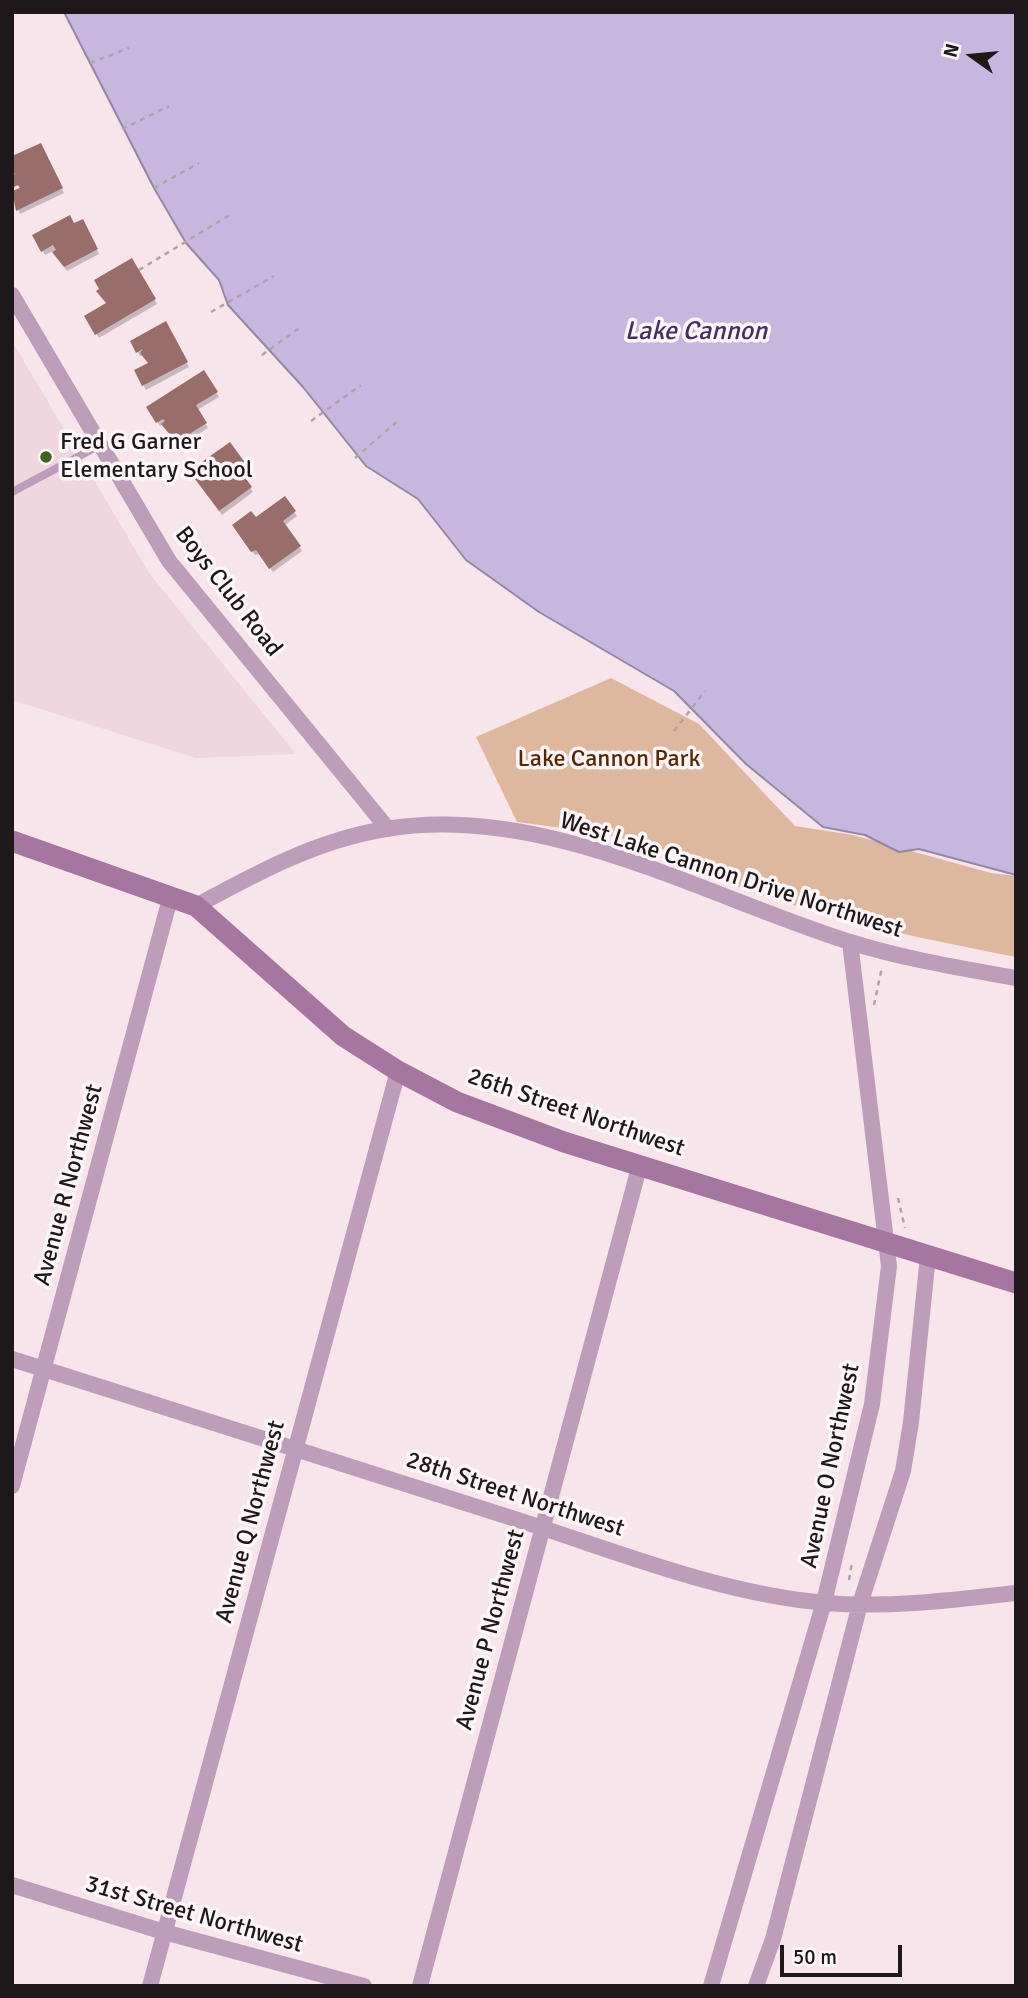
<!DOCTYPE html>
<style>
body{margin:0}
#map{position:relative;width:1028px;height:1998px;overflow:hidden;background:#f7e5eb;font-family:Signika,sans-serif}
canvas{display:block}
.frame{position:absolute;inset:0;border:14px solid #1e181a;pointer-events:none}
.north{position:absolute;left:937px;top:21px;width:70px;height:70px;-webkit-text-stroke:5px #fdf6f8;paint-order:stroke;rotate:285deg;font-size:19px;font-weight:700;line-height:28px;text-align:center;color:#1e181a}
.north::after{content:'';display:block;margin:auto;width:24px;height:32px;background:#1e181a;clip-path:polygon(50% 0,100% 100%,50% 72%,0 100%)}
.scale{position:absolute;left:780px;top:1945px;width:122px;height:32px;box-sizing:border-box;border:4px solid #1e181a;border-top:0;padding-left:9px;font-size:21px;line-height:24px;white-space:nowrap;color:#1e181a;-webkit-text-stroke:5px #fdf6f8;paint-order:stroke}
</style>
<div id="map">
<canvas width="1028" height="1998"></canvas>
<div class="frame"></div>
<div class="north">N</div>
<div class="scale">50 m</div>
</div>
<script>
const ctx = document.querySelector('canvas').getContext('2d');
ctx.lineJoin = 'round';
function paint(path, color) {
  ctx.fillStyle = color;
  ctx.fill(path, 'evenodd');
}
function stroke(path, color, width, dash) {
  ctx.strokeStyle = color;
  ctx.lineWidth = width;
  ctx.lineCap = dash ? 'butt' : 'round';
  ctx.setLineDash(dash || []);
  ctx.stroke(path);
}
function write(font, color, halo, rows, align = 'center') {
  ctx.font = font + ' Signika,sans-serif';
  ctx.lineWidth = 7;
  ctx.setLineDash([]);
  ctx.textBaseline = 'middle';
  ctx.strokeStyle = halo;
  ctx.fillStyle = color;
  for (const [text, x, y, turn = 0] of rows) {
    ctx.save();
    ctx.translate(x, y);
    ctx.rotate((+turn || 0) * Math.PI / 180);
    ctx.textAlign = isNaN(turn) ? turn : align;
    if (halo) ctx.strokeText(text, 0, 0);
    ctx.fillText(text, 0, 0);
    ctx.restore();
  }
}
const built = new Path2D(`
 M12,341l137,232 147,181 -100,4 -184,-58z`);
const green = new Path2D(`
 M611,678l88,46 96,102 58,9 138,38 25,3v81c-97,-19 -197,-39 -290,-75 -18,-7 -33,-21 -52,-28 -49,-19 -104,-25 -157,-32l-41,-85z`);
const water = new Path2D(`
 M64,12h952v863l-97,-26 -20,3 -34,-17 -42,-8 -77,-63 -72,-73 -135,-79 -73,-52 -48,-61 -52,-33 -63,-79 -75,-82 -9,-25 -33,-37 -32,-55z`);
const shadow = new Path2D(`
 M40,145l24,48 -44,21 -8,-21 15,-10h-15v-25z
 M82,221l17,33 -32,17 -14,-20 -8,4 -11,-19z
 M131,260l26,44 -58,34 -13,-21 22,-13z
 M166,323l23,44 -43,23 -10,-19 14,-7 -7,-9 -3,1 -8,-15z
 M203,373l16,24 -22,13 11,18 -28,18 -17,-22 -3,2 -12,-18z
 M230,445l20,28 -6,5 9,14 -31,23 -28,-39z
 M294,512l3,4 -13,10 18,25 -29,21 -13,-18 -5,1 -18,-25 18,-10z`);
const building = new Path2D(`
 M41,143l22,45 -47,23 -4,-20 8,-3 -2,-3 -6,3v-12l3,-2 -3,-2v-16z
 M70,215l4,8 9,-4 15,30 -34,18 -12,-15 4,-2 -3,-5 -12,7 -9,-17z
 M132,258l24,41 -61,36 -11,-19 22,-13 -10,-12 3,-2 -5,-9z
 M166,321l22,41 -46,24 -8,-16 14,-7 -8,-10 3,-4 -7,4 -6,-12z
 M204,370l14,22 -22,13 11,18 -31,19 -15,-18 4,-3 -2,-2 -7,4 -10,-16z
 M230,442l19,26 -7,5 10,14 -33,24 -30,-40z
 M285,496l11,15 -13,10 18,25 -32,23 -13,-19 -5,2 -19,-27 19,-14 5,6z`);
const path = new Path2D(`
 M90,63l39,-15
 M122,129l47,-23
 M154,188l45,-25
 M139,270l94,-57
 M211,312l63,-36
 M262,355l40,-29
 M311,421l50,-36
 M355,458l45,-39
 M674,731l31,-40
 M874,1005l8,-38
 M898,1198l7,30
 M849,1580l3,-18`);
const lane = new Path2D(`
 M12,492l88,-47`);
const street = new Path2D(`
 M12,295l157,266 219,268
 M196,906c61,-33 121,-66 190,-77 158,-26 318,67 464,113 54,17 110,26 166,36
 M12,1359c168,53 336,107 503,160 101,32 205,75 311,84 64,5 127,-3 190,-10
 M12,1486l159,-591
 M12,1885l152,47 200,54
 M150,1986l248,-915
 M420,1986l220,-822
 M711,1986l113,-384 48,-198 17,-138 -39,-324
 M756,1986l17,-47 87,-335 43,-133 8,-49 17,-166`);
const secondary = new Path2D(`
 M12,841l184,65 147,130 55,35 59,31 107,40 452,141`);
const markers = [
 [46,457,7,"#3e6520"]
];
const poiNames = [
 ["Fred G Garner",60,443],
 ["Elementary School",60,471]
];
const streetNames = [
 ["Boys Club Road",228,592,52],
 ["West Lake Cannon Drive Northwest",731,876,18],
 ["26th Street Northwest",576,1113,19],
 ["Avenue R Northwest",69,1185,-75],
 ["Avenue O Northwest",831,1466,-78],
 ["28th Street Northwest",515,1495,18],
 ["Avenue Q Northwest",251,1522,-75],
 ["Avenue P Northwest",491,1630,-75],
 ["31st Street Northwest",194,1915,16]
];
const parkNames = [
 ["Lake Cannon Park",609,760]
];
const waterNames = [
 ["Lake Cannon",696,332]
];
paint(built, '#f0d6de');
paint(green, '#deb79f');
paint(water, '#c7b7df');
stroke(water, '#9487a4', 2);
paint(shadow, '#0003');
paint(building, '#996d69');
stroke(path, '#b0a2a7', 2.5, [5, 5]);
stroke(lane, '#bd9db9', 8);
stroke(street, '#bd9db9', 16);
stroke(secondary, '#a577a0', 21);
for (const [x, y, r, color] of markers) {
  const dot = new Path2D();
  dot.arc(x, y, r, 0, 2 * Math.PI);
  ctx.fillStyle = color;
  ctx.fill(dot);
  stroke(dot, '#fdf6f8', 2.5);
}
write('24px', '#1e181a', '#fdf6f8', poiNames, 'left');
write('24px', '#1e181a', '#fdf6f8', streetNames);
write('24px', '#592700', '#fdf6f8', parkNames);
write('italic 26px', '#452e60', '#fdf6f8', waterNames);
</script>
